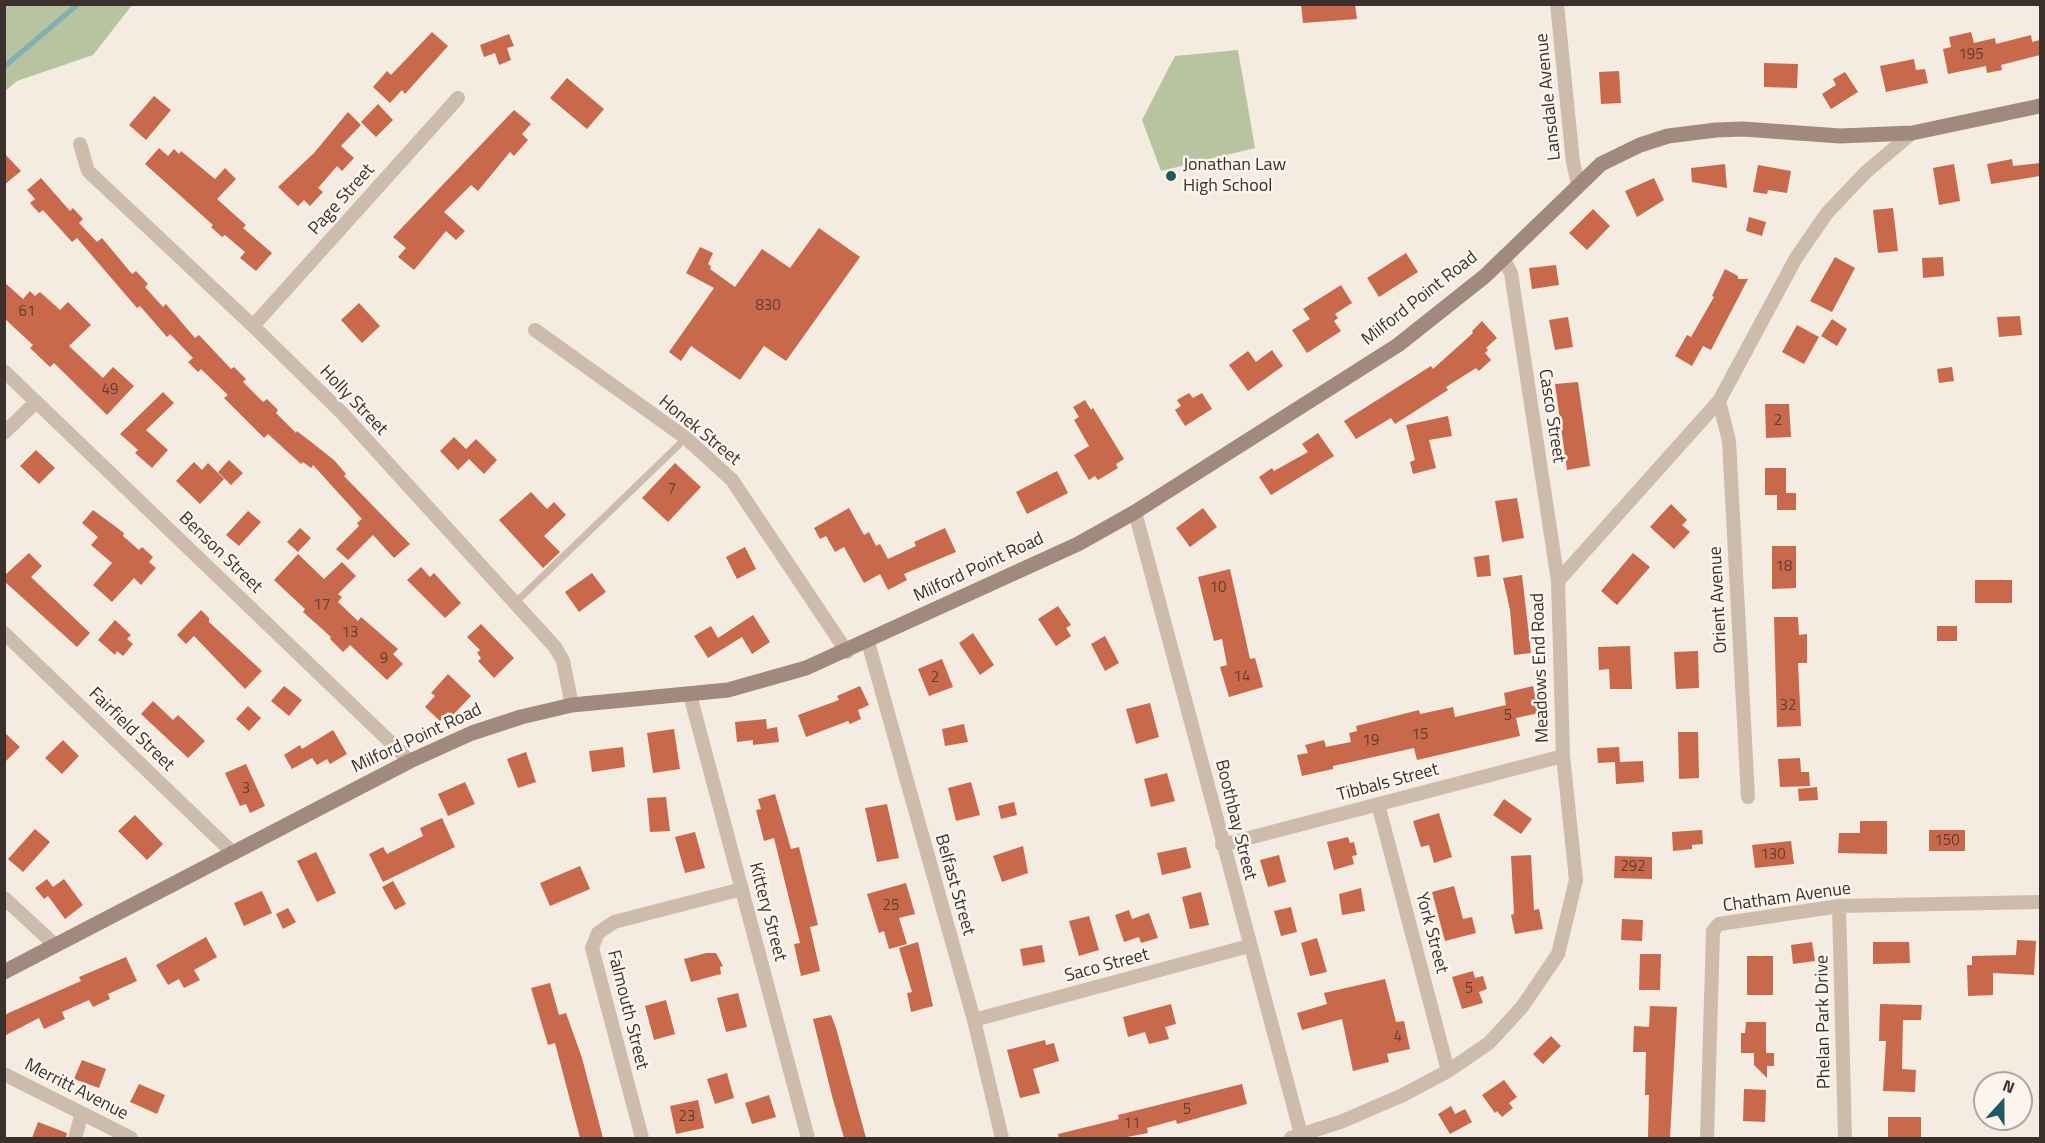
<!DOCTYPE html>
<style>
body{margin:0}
#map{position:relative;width:2045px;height:1143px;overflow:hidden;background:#f4ebe1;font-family:"Titillium Web",sans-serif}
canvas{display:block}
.frame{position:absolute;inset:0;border:6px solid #3b302b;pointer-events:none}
.north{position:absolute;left:1973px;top:1071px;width:60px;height:60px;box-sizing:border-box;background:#fbf5ee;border:2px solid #aea6a0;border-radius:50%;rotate:21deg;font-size:16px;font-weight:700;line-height:24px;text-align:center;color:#3b302b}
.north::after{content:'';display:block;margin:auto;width:21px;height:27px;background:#1f5a5e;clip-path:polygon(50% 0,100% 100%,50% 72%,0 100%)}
</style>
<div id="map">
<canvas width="2045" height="1143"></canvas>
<div class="frame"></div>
<div class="north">N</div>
</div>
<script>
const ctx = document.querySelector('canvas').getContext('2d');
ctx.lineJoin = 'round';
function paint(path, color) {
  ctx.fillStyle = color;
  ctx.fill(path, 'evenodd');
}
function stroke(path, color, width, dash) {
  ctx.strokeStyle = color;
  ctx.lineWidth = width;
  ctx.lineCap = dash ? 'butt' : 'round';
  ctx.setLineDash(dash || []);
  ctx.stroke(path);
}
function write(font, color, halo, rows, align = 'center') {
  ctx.font = font + ' "Titillium Web",sans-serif';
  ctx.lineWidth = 5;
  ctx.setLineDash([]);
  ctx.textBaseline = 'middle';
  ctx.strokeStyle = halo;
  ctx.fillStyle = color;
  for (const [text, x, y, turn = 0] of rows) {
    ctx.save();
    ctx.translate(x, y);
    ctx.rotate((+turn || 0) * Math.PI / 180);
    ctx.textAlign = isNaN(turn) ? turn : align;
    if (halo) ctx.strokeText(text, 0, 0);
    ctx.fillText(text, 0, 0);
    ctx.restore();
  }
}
const green = new Path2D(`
 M5,4h127v1l-39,50 -76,26 -12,10z
 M1238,50l17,98 -94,23 -19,-51 33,-64z`);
const stream = new Path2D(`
 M4,67l74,-63`);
const building = new Path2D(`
 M1301,4h54l2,15 -54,4z
 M432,32l16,14 -43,48 -3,-4 -12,13 -17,-16 14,-16 4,4z
 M1971,32l3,11 21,-5 1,6 35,-9 1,7 8,-2v15l-39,10 1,5 -15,3 -1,-7 -38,8 -5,-25 8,-2 -2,-10z
 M509,34l5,12 -7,2 4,12 -12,5 -4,-12 -11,4 -4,-12z
 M1914,59l2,11 9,-1 3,14 -42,9 -6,-26z
 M1764,63l34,1 -1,24 -33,-1z
 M1619,71l2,32 -20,1 -2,-32z
 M1845,72l13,20 -27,17 -9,-15 14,-9 -3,-6z
 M567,78l37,31 -17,20 -37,-31z
 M154,96l17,14 -25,30 -17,-15z
 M378,104l15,16 -17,17 -15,-15z
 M514,110l17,14 -9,10 6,6 -14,16 -4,-4 -32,39 -7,-6 -27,27 21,19 -9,9 -10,-9 -32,39 -16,-13 8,-9 -13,-11z
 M348,112l13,13 -20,21 13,12 -12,13 -5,-5 -19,22 5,4 -13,14 -6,-6 -6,6 -20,-19 36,-34z
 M159,148l9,8 6,-7 5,5 2,-3 34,28 10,-11 11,11 -19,20 29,26 -3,3 29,25 -16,18 -16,-13 5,-6 -20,-17 -3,2 -11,-10 2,-2 -68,-61z
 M4,153l17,18 -17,14z
 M2012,159l1,7 27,-3v13l-49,8 -4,-20z
 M1725,164l2,24 -35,-6 -1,-14z
 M1954,164l6,37 -21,4 -6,-37z
 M1758,165l33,6 -4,22 -19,-3 -1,4 -14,-2z
 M41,178l29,33 3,-3 10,11 -4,4 18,19 5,-4 30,36 4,-3 12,13 -3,3 18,20 3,-3 29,34 4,-3 32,34 3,-2 12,12 -3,3 20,20 4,-3 11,11 -2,3 20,20 1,-2 37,29 12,14 -2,2 66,68 -16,14 -21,-23 -25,25 -12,-11 23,-23 -2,-3 5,-4 -49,-54 -2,3 -8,-6 -2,2 -33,-30 -4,4 -40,-40 4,-3 -27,-26 -3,3 -10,-10 5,-4 -23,-24 -3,3 -27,-31 -3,2 -60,-70 -5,4 -29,-32 -4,3 -9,-10 5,-4 -8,-9z
 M1654,178l10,22 -27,17 -12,-26z
 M1893,208l5,43 -20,2 -5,-43z
 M1593,209l17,17 -23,24 -18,-17z
 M1749,217l17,5 -4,14 -16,-5z
 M819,228l41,29 -74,104 -22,-15 -24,34 -49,-34 -10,15 -12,-9 45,-64 -28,-15 14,-26 13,6 -5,11 3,2 -1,3 25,18 27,-38 28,19z
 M1406,253l12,19 -39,25 -12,-19z
 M1835,257l20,11 -23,44 -22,-11z
 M1943,257l1,19 -21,2 -1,-20z
 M1556,265l3,20 -27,4 -3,-21z
 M1725,269l13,7v3h10l-37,71 -8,-4 -11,20 -17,-10 12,-21 4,2 23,-40 -2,-1z
 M4,282l19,17 7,-8 5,5 5,-4 20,18 8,-8 23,23 -22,21 34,32 10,-11 21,19 -27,29 -53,-52 -4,4 -20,-19 3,-3 -29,-27z
 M1341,285l11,18 -17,11 3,4 -4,3 7,10 -34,22 -15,-23 18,-11 -7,-10z
 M359,303l21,23 -18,17 -21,-23z
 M2020,316l2,19 -23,2 -2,-20z
 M1568,317l5,30 -18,3 -6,-30z
 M1832,319l15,10 -10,17 -16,-10z
 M1482,321l15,17 -11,10 2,2 -3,3 6,7 -12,11 -3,-3 -30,19 2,3 -53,34 -4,-6 -35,21 -12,-18 87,-55 2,3 40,-36 -1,-2z
 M1797,325l22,12 -15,27 -22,-12z
 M1272,350l11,16 -35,25 -19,-26 19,-14 8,11z
 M1952,367l2,14 -15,2 -2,-14z
 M1578,382l12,84 -23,4 -12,-86z
 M163,392l11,11 -28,27 22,20 -16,18 -17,-15 3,-3 -18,-16z
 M1189,393l4,5 9,-5 10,16 -27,17 -10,-16 6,-4 -4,-6z
 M1085,400l6,10 2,-2 31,51 -8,5 2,4 -20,12 -3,-4 -6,4 -15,-25 15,-9 -15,-26 5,-3 -6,-10z
 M1765,404h24l2,33 -25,1z
 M1448,416l4,20 -23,4 7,28 -23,6 -3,-12 5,-2 -9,-35z
 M1318,433l16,23 -63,39 -12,-18 13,-9 2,3 34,-19 -6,-8z
 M454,437l12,12 10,-10 21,21 -13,14 -15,-15 -11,11 -18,-19z
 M36,450l19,18 -16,16 -19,-18z
 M229,460l14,13 -12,12 -13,-13z
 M194,462l8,8 6,-7 16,16 -24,25 -24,-23z
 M675,463l26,24 -33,35 -26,-24z
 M1765,468h21v25h10v17h-19v-15h-12z
 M1057,471l11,22 -41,21 -11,-22z
 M531,492l16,17 7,-7 12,13 -22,21 16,16 -17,16 -44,-48z
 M1517,498l7,40 -22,4 -7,-41z
 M1671,504l16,16 -5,5 8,7 -16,17 -24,-22z
 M849,508l15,27 5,-3 7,14 4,-2 8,15 28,-13 -2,-4 31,-14 11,24 -52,22 3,6 -19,10 -8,-16 -16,9 -20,-36 -9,5 -9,-16 -6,3 -6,-11z
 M1203,508l14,19 -27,20 -14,-19z
 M93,510l31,23 -1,3 16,14 3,-3 11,10 -4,5 7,6 -15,17 -7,-7 -22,24 -19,-17 19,-22 -21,-18 7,-8 -16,-14z
 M248,511l13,11 -22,24 -13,-11z
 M300,528l11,10 -13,14 -11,-10z
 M1772,546h24v42l-24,1z
 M745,547l11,22 -19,10 -11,-22z
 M29,553l13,13 -11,11 59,56 -13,14 -73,-66v-5z
 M1633,553l17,14 -33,38 -16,-14z
 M298,554l26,25 18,-17 14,14 -18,18 4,3 -4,5 20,19 3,-4 37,32 -5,5 10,10 -16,16 -37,-35 -7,7 -13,-13 1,-2 -28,-25 2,-3 -31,-29z
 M1489,555l2,21 -14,1 -3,-20z
 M421,567l9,10 4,-4 27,30 -16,15 -38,-38z
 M1230,569l20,90 5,-1 8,29 -34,10 -9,-30 7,-2 -5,-26 -8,2 -16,-64z
 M592,573l14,19 -27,20 -14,-20z
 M1522,575l9,78 -17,2 -4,-45 -7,-32z
 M1975,580h37v23h-37z
 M1058,606l13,19 -5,3 5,8 -15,10 -18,-27z
 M201,610l8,8v4l53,49 -17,18 -51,-53 -8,8 -9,-9z
 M753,615l17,27 -18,12 -10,-17 -34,21 -14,-22 17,-10 7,12z
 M1774,617h24l1,18 8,-1v29h-9l3,63 -24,1z
 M115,620l16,15 -4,4 6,5 -10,12 -6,-5 -2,4 -17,-15z
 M481,624l33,34 -20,20 -16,-17 3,-3 -4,-5 3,-3 -13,-13z
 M1937,626h20v15h-20z
 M973,633l21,32 -14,10 -21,-32z
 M1105,636l14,27 -14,8 -14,-27z
 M1630,646l2,43h-22l-1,-20 -10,1 -1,-23z
 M1698,651l1,37 -23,1 -2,-37z
 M942,659l11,28 -24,9 -11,-27z
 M448,674l23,22 -19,20 -4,-4 -8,9 -15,-14 10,-11 -4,-3z
 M284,686l18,14 -13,16 -18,-15z
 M860,686l9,19 -11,5 3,9 -11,5 -2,-3 -42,16 -8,-22 41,-15 -2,-4z
 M1533,686l6,27 -23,5 4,18 -103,24 -3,-12 -81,18v3l-31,7 -5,-21 11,-2 -3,-8 19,-5 2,7 25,-5 -2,-9 8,-2 -1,-5 63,-16 1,4 33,-7 2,10 51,-12 -2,-12z
 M153,701l20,19 5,-5 27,26 -17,17 -47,-44z
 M1150,703l9,34 -23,7 -10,-35z
 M248,706l13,12 -12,13 -13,-12z
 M766,719l1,10 10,-2 2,15 -26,3v-5l-16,2 -2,-20z
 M964,724l4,18 -23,4 -3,-17z
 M674,729l6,40 -27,4 -6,-40z
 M333,730l14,24 -17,10 -3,-5 -10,6 -5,-7 -20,11 -8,-14 16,-10 2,4z
 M4,732l16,15 -16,16z
 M1678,732h20l1,46 -20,1z
 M63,740l16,16 -17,18 -17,-16z
 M623,747l2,20 -33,5 -3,-21z
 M1619,747l1,15 23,-1 1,21 -28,2 -1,-22 -17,1 -1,-15z
 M526,752l10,30 -18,6 -11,-29z
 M1800,758l1,14h8l1,14 -30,1 -2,-28z
 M246,764l19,42 -15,7 -4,-9 -6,2 -15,-33z
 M1167,773l8,28 -24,6 -7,-28z
 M465,782l10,22 -27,12 -10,-22z
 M971,782l9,33 -24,6 -8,-33z
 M1817,787l1,13 -19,1 -1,-12z
 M775,794l16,55 8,-2 19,78 -8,2 10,44 -19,5 -7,-32 6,-1 -26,-105 -10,3 -8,-31 5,-1 -3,-10z
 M666,797l4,34 -20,1 -3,-34z
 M1504,799l28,20 -11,15 -28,-19z
 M1014,802l3,13 -16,4 -3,-13z
 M887,804l12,54 -22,4 -12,-54z
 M1439,813l13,44 -18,6 -5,-18 -8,2 -8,-26z
 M135,815l28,29 -16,16 -29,-29z
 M442,818l13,29 -72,35 -14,-28 14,-7 4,7 36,-18 -3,-8z
 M1860,821h27v33l-49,-1 1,-20h21z
 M35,829l15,13 -27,30 -15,-13z
 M1702,830l1,14 -11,1v4l-19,2 -1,-19z
 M1929,830h36v21h-36z
 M695,832l10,36 -20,5 -10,-36z
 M1348,837l2,6 4,-1 3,13 -5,1 2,8 -20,6 -7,-28z
 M1791,841l3,23 -39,4 -3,-23z
 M1023,846l5,27 -26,9 -9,-26z
 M1186,847l5,21 -29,7 -5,-22z
 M316,852l20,41 -19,9 -20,-41z
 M1279,855l7,27 -18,5 -8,-27z
 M1531,855l3,55 5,-1 4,20 -28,5 -4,-19 3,-1 -3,-58z
 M1615,856l37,1v22l-38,-1z
 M580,866l10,23 -40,17 -10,-23z
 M47,879l6,8 11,-8 19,26 -18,14 -17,-23 -4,3 -9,-11z
 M393,881l13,23 -11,6 -13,-23z
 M906,883l9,31 -16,4 8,26 -18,5 -5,-18 -5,2 -12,-39z
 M1454,886l9,33 9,-2 4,16 -31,8 -13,-49z
 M1361,888l4,23 -23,4 -3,-21z
 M262,891l10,22 -28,13 -10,-23z
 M1201,892l8,33 -19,4 -8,-32z
 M1291,907l6,25 -16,4 -7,-25z
 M288,908l8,14 -13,7 -7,-15z
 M1129,910l3,9 17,-6 9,25 -17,5 -2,-6 -15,5 -9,-27z
 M1089,916l10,34 -20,6 -10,-35z
 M1622,919l21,1 -1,21 -21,-1z
 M206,937l11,20 -23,13 6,10 -16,8 -5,-9 -11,6 -12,-20z
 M1317,938l10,34 -17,4 -9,-33z
 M2017,940l19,1 -2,34 -41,-2v22l-25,1 -1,-31h5v-9l44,-1z
 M918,942l15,64 -22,6 -4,-19 5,-1 -13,-44z
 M1812,942l3,19 -22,3 -2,-19z
 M1873,942h36l1,21 -37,1z
 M1042,945l3,17 -22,4 -3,-17z
 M706,953h10l7,13 -3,1 1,7 -30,8 -7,-23z
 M1640,954h21l-1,36h-21z
 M1747,956h26v39h-26z
 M126,957l11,24 -29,13 2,5 -17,8 -4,-7 -27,12 3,7 -21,10 -5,-11 -35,18v-21l77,-34 -2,-4z
 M1473,971l2,7 8,-2 4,13 -8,3 4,11 -21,6 -10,-32z
 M1385,979l11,43 8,-1 6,28 -23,5 2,8 -36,9 -11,-52 -40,11 -5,-17 30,-9 -3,-11z
 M550,983l9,32 7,-2 16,45 21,80h-23l-25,-95 -7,2 -17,-57z
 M738,993l9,34 -21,5 -9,-34z
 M666,1000l9,34 -21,6 -9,-34z
 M1171,1004l5,20 -11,3 4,12 -20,5 -4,-12 -17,5 -5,-20z
 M1880,1004l42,1 -1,15h-18l-1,49 14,1 -1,22 -32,-1 3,-50h-7z
 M1650,1006l27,1 -7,131h-22l1,-43h-4l1,-43h-13l1,-26 15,1z
 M831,1015l5,13 30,110h-22l-12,-42 -19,-77z
 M1746,1022h20v31h8v13h-7v12l-13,-13v-12h-13v-20h4z
 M1551,1036l10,10 -18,18 -10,-10z
 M1045,1040l1,5 8,-2 5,18 -26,8 7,24 -20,5 -13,-48z
 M82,1060l24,9 -7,19 -25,-9z
 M727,1073l7,25 -19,6 -8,-25z
 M1504,1080l13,17 -8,6 4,5 -11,9 -5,-6 -2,2 -13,-18z
 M139,1084l26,11 -8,19 -27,-12z
 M1242,1084l5,20 -70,20 -1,-4 -29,8 1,5 -26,5h-63l-1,-4 61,-15 -1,-4z
 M1744,1089l22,1 -1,32 -22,-1z
 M769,1095l7,22 -24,7 -7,-21z
 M698,1100l6,28 -28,6 -6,-28z
 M1451,1106l4,8 10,-5 7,13 -22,12 -12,-20z
 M1888,1117h33v21h-33z
 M38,1122l29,11 -1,5h-34z`);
const service = new Path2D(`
 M515,603l171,-165`);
const minor = new Path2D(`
 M1557,4l16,158 5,23
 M80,144l8,27 165,155 90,88 212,233 8,14 9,44
 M1503,258l8,15 47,308
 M253,326l205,-228
 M535,330l151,108 46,42 115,172
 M4,371l406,390
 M1719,401l10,40 19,356
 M4,433l32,-31
 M1135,512l167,626
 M4,633l228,219
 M868,642l106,378 28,118
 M690,695l118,443
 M1378,804l70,267
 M1222,845l341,-89
 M4,898l50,46
 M1839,906l6,232
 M974,1020l275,-74
 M4,1074l127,64
 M75,1138l7,-25
 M642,1138l-50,-190 6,-15 16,-11 128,-33
 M1291,1138l52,-17 60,-26 45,-24 41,-28 33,-36 36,-53 18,-74 -13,-124 -5,-175 161,-180 77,-143 31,-45 39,-41 46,-39
 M1707,1138l6,-207 6,-7 120,-18 201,-4`);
const secondary = new Path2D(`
 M4,972l406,-211 62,-28 49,-16 51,-12 156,-15 78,-22 272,-124 57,-32 263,-167 87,-69 116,-112 39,-19 28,-9 48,-6 27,-1 97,7 72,-3 128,-27`);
const markers = [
 [1171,176,6,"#1f5a5e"]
];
const numberNames = [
 ["195",1971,55],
 ["830",768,306],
 ["61",27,312],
 ["49",110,390],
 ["2",1778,421],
 ["7",672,489],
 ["18",1784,567],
 ["10",1218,588],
 ["17",322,605],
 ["13",350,633],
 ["9",384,659],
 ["14",1242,677],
 ["2",935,678],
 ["32",1788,706],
 ["5",1508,716],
 ["15",1420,735],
 ["19",1371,741],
 ["3",246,789],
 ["150",1947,841],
 ["130",1773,855],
 ["292",1633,867],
 ["25",891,906],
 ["5",1469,989],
 ["4",1398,1037],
 ["5",1187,1110],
 ["23",687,1117],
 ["11",1132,1124]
];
const streetNames = [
 ["Lansdale Avenue",1549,97,-96],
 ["Page Street",342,200,-48],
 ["Milford Point Road",1420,299,-38],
 ["Holly Street",353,401,46],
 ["Casco Street",1551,416,81],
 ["Honek Street",699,431,39],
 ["Benson Street",220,553,44],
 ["Milford Point Road",979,568,-25],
 ["Orient Avenue",1719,600,-93],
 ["Meadows End Road",1541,668,-92],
 ["Fairfield Street",131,730,44],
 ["Milford Point Road",417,739,-25],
 ["Tibbals Street",1388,783,-15],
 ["Boothbay Street",1235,820,76],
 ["Belfast Street",954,885,74],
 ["Chatham Avenue",1787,898,-8],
 ["Kittery Street",767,912,75],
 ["York Street",1431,933,75],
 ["Saco Street",1107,966,-15],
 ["Falmouth Street",627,1010,76],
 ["Phelan Park Drive",1824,1022,-91],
 ["Merritt Avenue",76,1090,27]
];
const poiNames = [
 ["Jonathan Law",1183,166],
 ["High School",1183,187]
];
paint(green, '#b8c4a0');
stroke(stream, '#7fb0b2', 5);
paint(building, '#c8694b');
stroke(service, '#cdbbac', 7);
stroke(minor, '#cdbbac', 14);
stroke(secondary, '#a18a7d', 15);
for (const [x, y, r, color] of markers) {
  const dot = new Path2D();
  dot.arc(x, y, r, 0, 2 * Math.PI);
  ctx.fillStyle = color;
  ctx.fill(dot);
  stroke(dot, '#fbf5ee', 2);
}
write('15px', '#5e3e33', null, numberNames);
write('18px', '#3b302b', '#fbf5ee', streetNames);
write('18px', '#3b302b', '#fbf5ee', poiNames, 'left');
</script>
